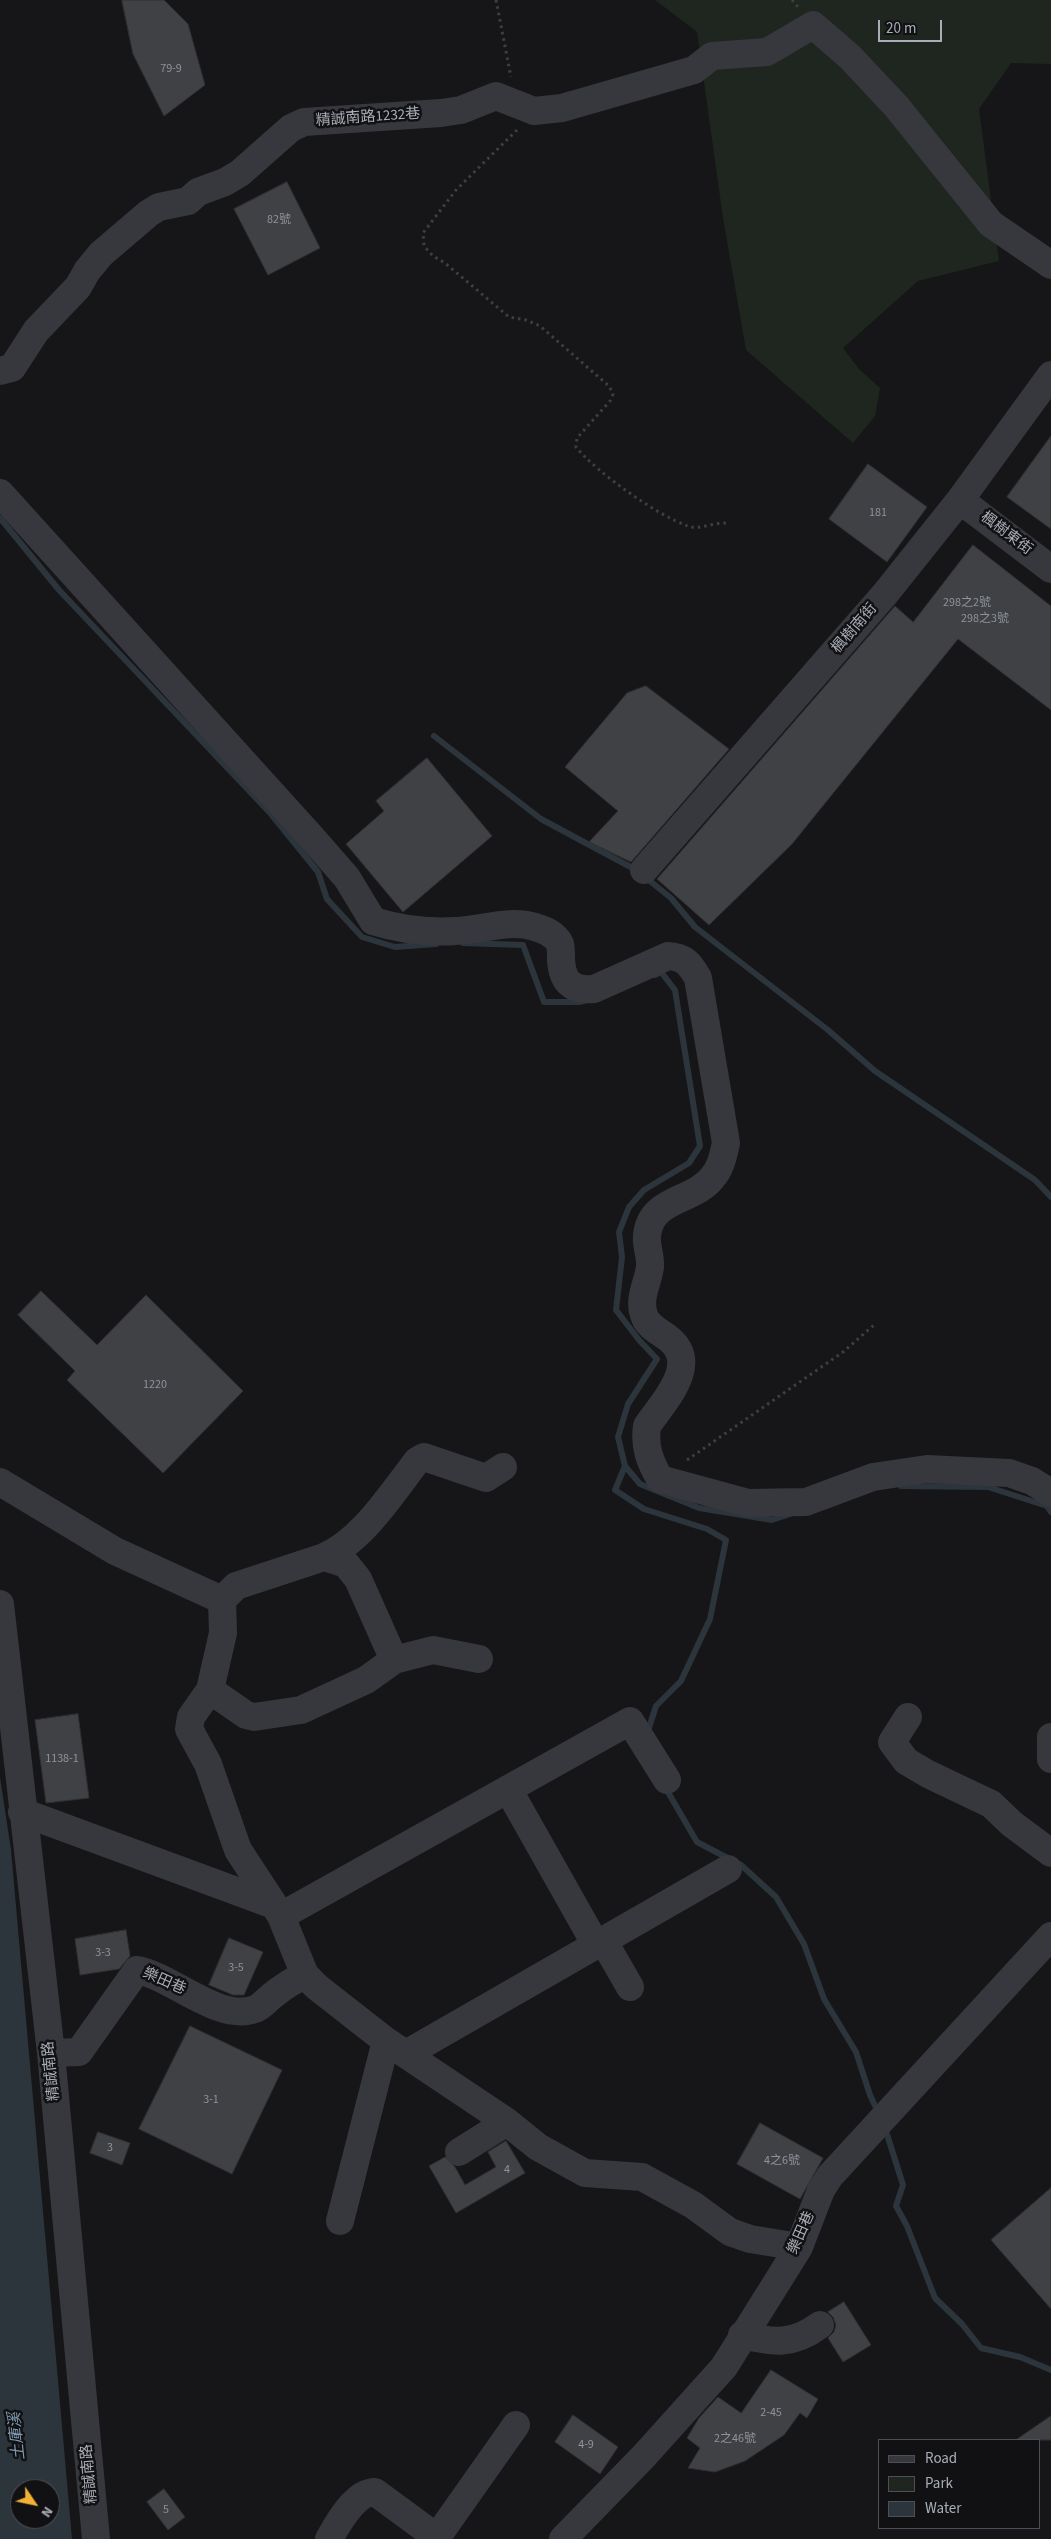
<!DOCTYPE html>
<meta charset="utf-8">
<style>
body{margin:0}
#map{position:relative;width:1051px;height:2539px;overflow:hidden;background:#161618;font-family:"Source Sans 3",sans-serif}
canvas{display:block}
.legend{position:absolute;left:878px;top:2439px;width:162px;height:90px;box-sizing:border-box;background:#111113;border:1px solid #4d4f55;margin:0;padding:6px 9px;list-style:none;font-size:15px;color:#a8adb8}
.legend li{display:flex;align-items:center;gap:10px;height:25px}
.legend b{width:25px;border:1px solid #4d4f55}
.north{position:absolute;left:10px;top:2479px;width:50px;height:50px;box-sizing:border-box;background:#111113;border:1px solid #4d4f55;border-radius:50%;rotate:124deg;font-size:14px;font-weight:700;line-height:20px;text-align:center;color:#a8adb8}
.north::after{content:'';display:block;margin:auto;width:18px;height:22px;background:#f2b134;clip-path:polygon(50% 0,100% 100%,50% 72%,0 100%)}
.scale{position:absolute;left:878px;top:20px;width:64px;height:22px;box-sizing:border-box;border:2px solid #a8adb8;border-top:0;padding-left:6px;font-size:15px;line-height:18px;white-space:nowrap;color:#a8adb8;-webkit-text-stroke:4px #111113;paint-order:stroke}
</style>
<div id="map">
<canvas width="1051" height="2539"></canvas>
<ul class="legend">
<li><b style="height:6px;background:#37383d"></b>Road</li>
<li><b style="height:14px;background:#1e261f"></b>Park</li>
<li><b style="height:14px;background:#2c353c"></b>Water</li>
</ul>
<div class="north">N</div>
<div class="scale">20 m</div>
</div>
<script>
const ctx = document.querySelector('canvas').getContext('2d');
ctx.lineJoin = 'round';
function paint(path, color) {
  ctx.fillStyle = color;
  ctx.fill(path, 'evenodd');
}
function stroke(path, color, width, dash) {
  ctx.strokeStyle = color;
  ctx.lineWidth = width;
  ctx.lineCap = dash ? 'butt' : 'round';
  ctx.setLineDash(dash || []);
  ctx.stroke(path);
}
function write(font, color, halo, rows, align = 'center') {
  ctx.font = font + ' "Source Sans 3","Noto Sans TC",sans-serif';
  ctx.lineWidth = 5;
  ctx.setLineDash([]);
  ctx.textBaseline = 'middle';
  ctx.strokeStyle = halo;
  ctx.fillStyle = color;
  for (const [text, x, y, turn = 0] of rows) {
    ctx.save();
    ctx.translate(x, y);
    ctx.rotate((+turn || 0) * Math.PI / 180);
    ctx.textAlign = isNaN(turn) ? turn : align;
    if (halo) ctx.strokeText(text, 0, 0);
    ctx.fillText(text, 0, 0);
    ctx.restore();
  }
}
const green = new Path2D(`
 M655,0h396v64l-40,-1 -32,46 20,152 -81,20 -75,67 16,21 21,19 -5,28 -22,27 -107,-93 -23,-132 -26,-186z`);
const water = new Path2D(`
 M0,1777l11,73 61,689h-72zM20,2489h30v30h-30z`);
const stream = new Path2D(`
 M0,518l59,72 212,224 47,58 9,27 35,38 33,10 41,-3
 M434,736l107,83 97,52
 M645,877l26,21 24,29 133,103 47,41 160,109 16,17
 M463,943l60,2 21,57h35l9,-2
 M655,975l6,-3 14,18 25,156 -11,17 -45,27 -15,17 -10,25 3,25 -6,53 23,30 18,19 -29,45 -10,33 7,29 15,18 59,24 73,12 18,-6
 M625,1466l-10,24 29,19 63,20 19,11 -16,79 -29,62 -25,25 -9,28
 M901,1486l87,1 59,19 4,6
 M665,1787l32,55 44,23 35,32 28,47 20,55 32,53 14,43 9,19
 M885,2128l18,57 -7,21 11,20 28,72 27,26 19,24 39,9 31,13`);
const building = new Path2D(`
 M122,0h42l24,24 17,61 -41,31 -31,-62z
 M287,182l33,66 -52,27 -34,-66z
 M1051,436v93l-44,-32z
 M868,464l59,43 -40,55 -58,-43z
 M973,545l78,61v104l-93,-71 -166,205 -83,81 -52,-46 238,-273 18,16z
 M646,686l83,63 -98,113 -42,-20 29,-31 -53,-44 62,-74z
 M427,758l65,78 -89,76 -57,-68 38,-33 -8,-10z
 M41,1291l56,54 49,-50 97,96 -80,82 -96,-93 8,-9 -57,-56z
 M78,1714l11,84 -43,5 -11,-83z
 M126,1930l4,26 -11,13 -39,6 -5,-36z
 M229,1938l34,14 -19,43h-11l-24,-10z
 M190,2026l92,44 -50,104 -93,-45z
 M760,2123l63,35 -23,41 -63,-35z
 M98,2132l32,11 -8,22 -32,-12z
 M506,2141l19,32 -69,40 -27,-47 16,-9 10,10 10,18 31,-18 -8,-15z
 M1051,2188v121l-60,-69z
 M844,2302l27,43 -28,17 -15,-24 6,-6 2,-7 -3,-8 -5,-5z
 M771,2370l47,29 -11,19 -7,-5 -16,22 -39,26 -30,11 -27,-4 12,-20 -13,-10 12,-20 19,-21 23,16z
 M573,2415l45,32 -18,27 -45,-32z
 M1051,2416v24h-35z
 M164,2489l21,28 -17,13 -21,-28z`);
const path = new Path2D(`
 M496,0l15,77
 M792,0l6,7
 M517,130l-61,60 -33,43 1,13 9,10 12,7 64,54 17,3 14,6 69,60 4,8 -3,7 -33,37 -1,9c20,25 82,69 112,79 13,5 28,-6 42,-2
 M687,1460l156,-108 31,-27`);
const minor = new Path2D(`
 M0,371l12,-3 24,-37 42,-44 9,-16 14,-17 48,-41 10,-6 29,-6 10,-9 27,-10 15,-9 51,-45 13,-6 137,-9 20,-3 35,-14 38,15 28,-3 132,-38 18,-14 55,-4 46,-27 37,32 46,49 95,118 60,41
 M0,493l313,346 34,39 26,43c26,8 54,12 83,10 27,-1 52,-12 79,-4 10,3 20,7 25,17 1,4 1,10 1,15 1,22 10,32 33,30l74,-33c17,1 22,8 30,22l28,165c-3,13 -5,25 -14,35 -19,24 -62,20 -65,58 -1,10 4,21 3,31 -2,16 -12,31 -6,48 3,11 16,17 24,23 33,26 -4,63 -21,88 -3,21 3,36 13,53l88,24 58,-1 67,-25 54,-8 82,4 23,8 19,12
 M960,500l91,69
 M644,870l241,-276 75,-94 91,-125
 M0,1482l115,69 107,49 14,-14 88,-29 22,7 12,15 36,81
 M324,1557c38,-16 68,-64 93,-96l7,-4 62,21 17,-11
 M222,1600l1,33 -13,57 -19,27 -2,12 19,35 30,86 36,55
 M0,1604l51,449 45,486
 M210,1690l36,25 8,2 47,-7 65,-30 28,-20 39,-10 46,9
 M908,1717l-16,25 14,19 22,13 63,30 21,20 39,29
 M1051,1737v22
 M508,1789l88,156
 M22,1812l252,93 7,11 24,59 12,12 69,54 121,81 31,25 47,26 57,4 51,28 37,27 20,7 49,8
 M281,1916l349,-195 37,59
 M603,1940l27,47
 M51,2053l28,-1 58,-82c33,5 82,53 118,39 6,-2 13,-10 18,-14 10,-8 21,-15 32,-20
 M406,2054l322,-185
 M459,2152l48,-30
 M340,2221l46,-180
 M742,2335c32,8 51,10 78,-10
 M437,2537l79,-112
 M329,2539c9,-16 26,-47 46,-47l64,47
 M563,2539l81,-83 80,-89 75,-120 22,-57 9,-14 221,-240`);
const numberNames = [
 ["79-9",171,69],
 ["82號",279,220],
 ["181",878,513],
 ["298之2號",967,603],
 ["298之3號",985,619],
 ["1220",155,1385],
 ["1138-1",62,1759],
 ["3-3",103,1953],
 ["3-5",236,1968],
 ["3-1",211,2100],
 ["3",110,2148],
 ["4之6號",782,2161],
 ["4",507,2170],
 ["2-45",771,2413],
 ["2之46號",735,2439],
 ["4-9",586,2445],
 ["5",166,2510]
];
const streetNames = [
 ["精誠南路1232巷",368,118,-4],
 ["楓樹東街",1006,534,37],
 ["楓樹南街",855,629,-49],
 ["樂田巷",164,1982,24],
 ["精誠南路",52,2071,-96],
 ["樂田巷",802,2233,-66],
 ["精誠南路",90,2474,-95]
];
const waterNames = [
 ["土庫溪",18,2436,-96]
];
paint(green, '#1e261f');
paint(water, '#2c353c');
stroke(stream, '#2c353c', 6);
paint(building, '#404145');
stroke(building, '#303034', 1);
stroke(path, '#3d3f44', 3, [2.5, 4]);
stroke(minor, '#37383d', 28);
write('12px', '#8e929b', null, numberNames);
write('15px', '#a8adb8', '#111113', streetNames);
write('italic 16px', '#7f9bb3', '#111113', waterNames);
</script>
